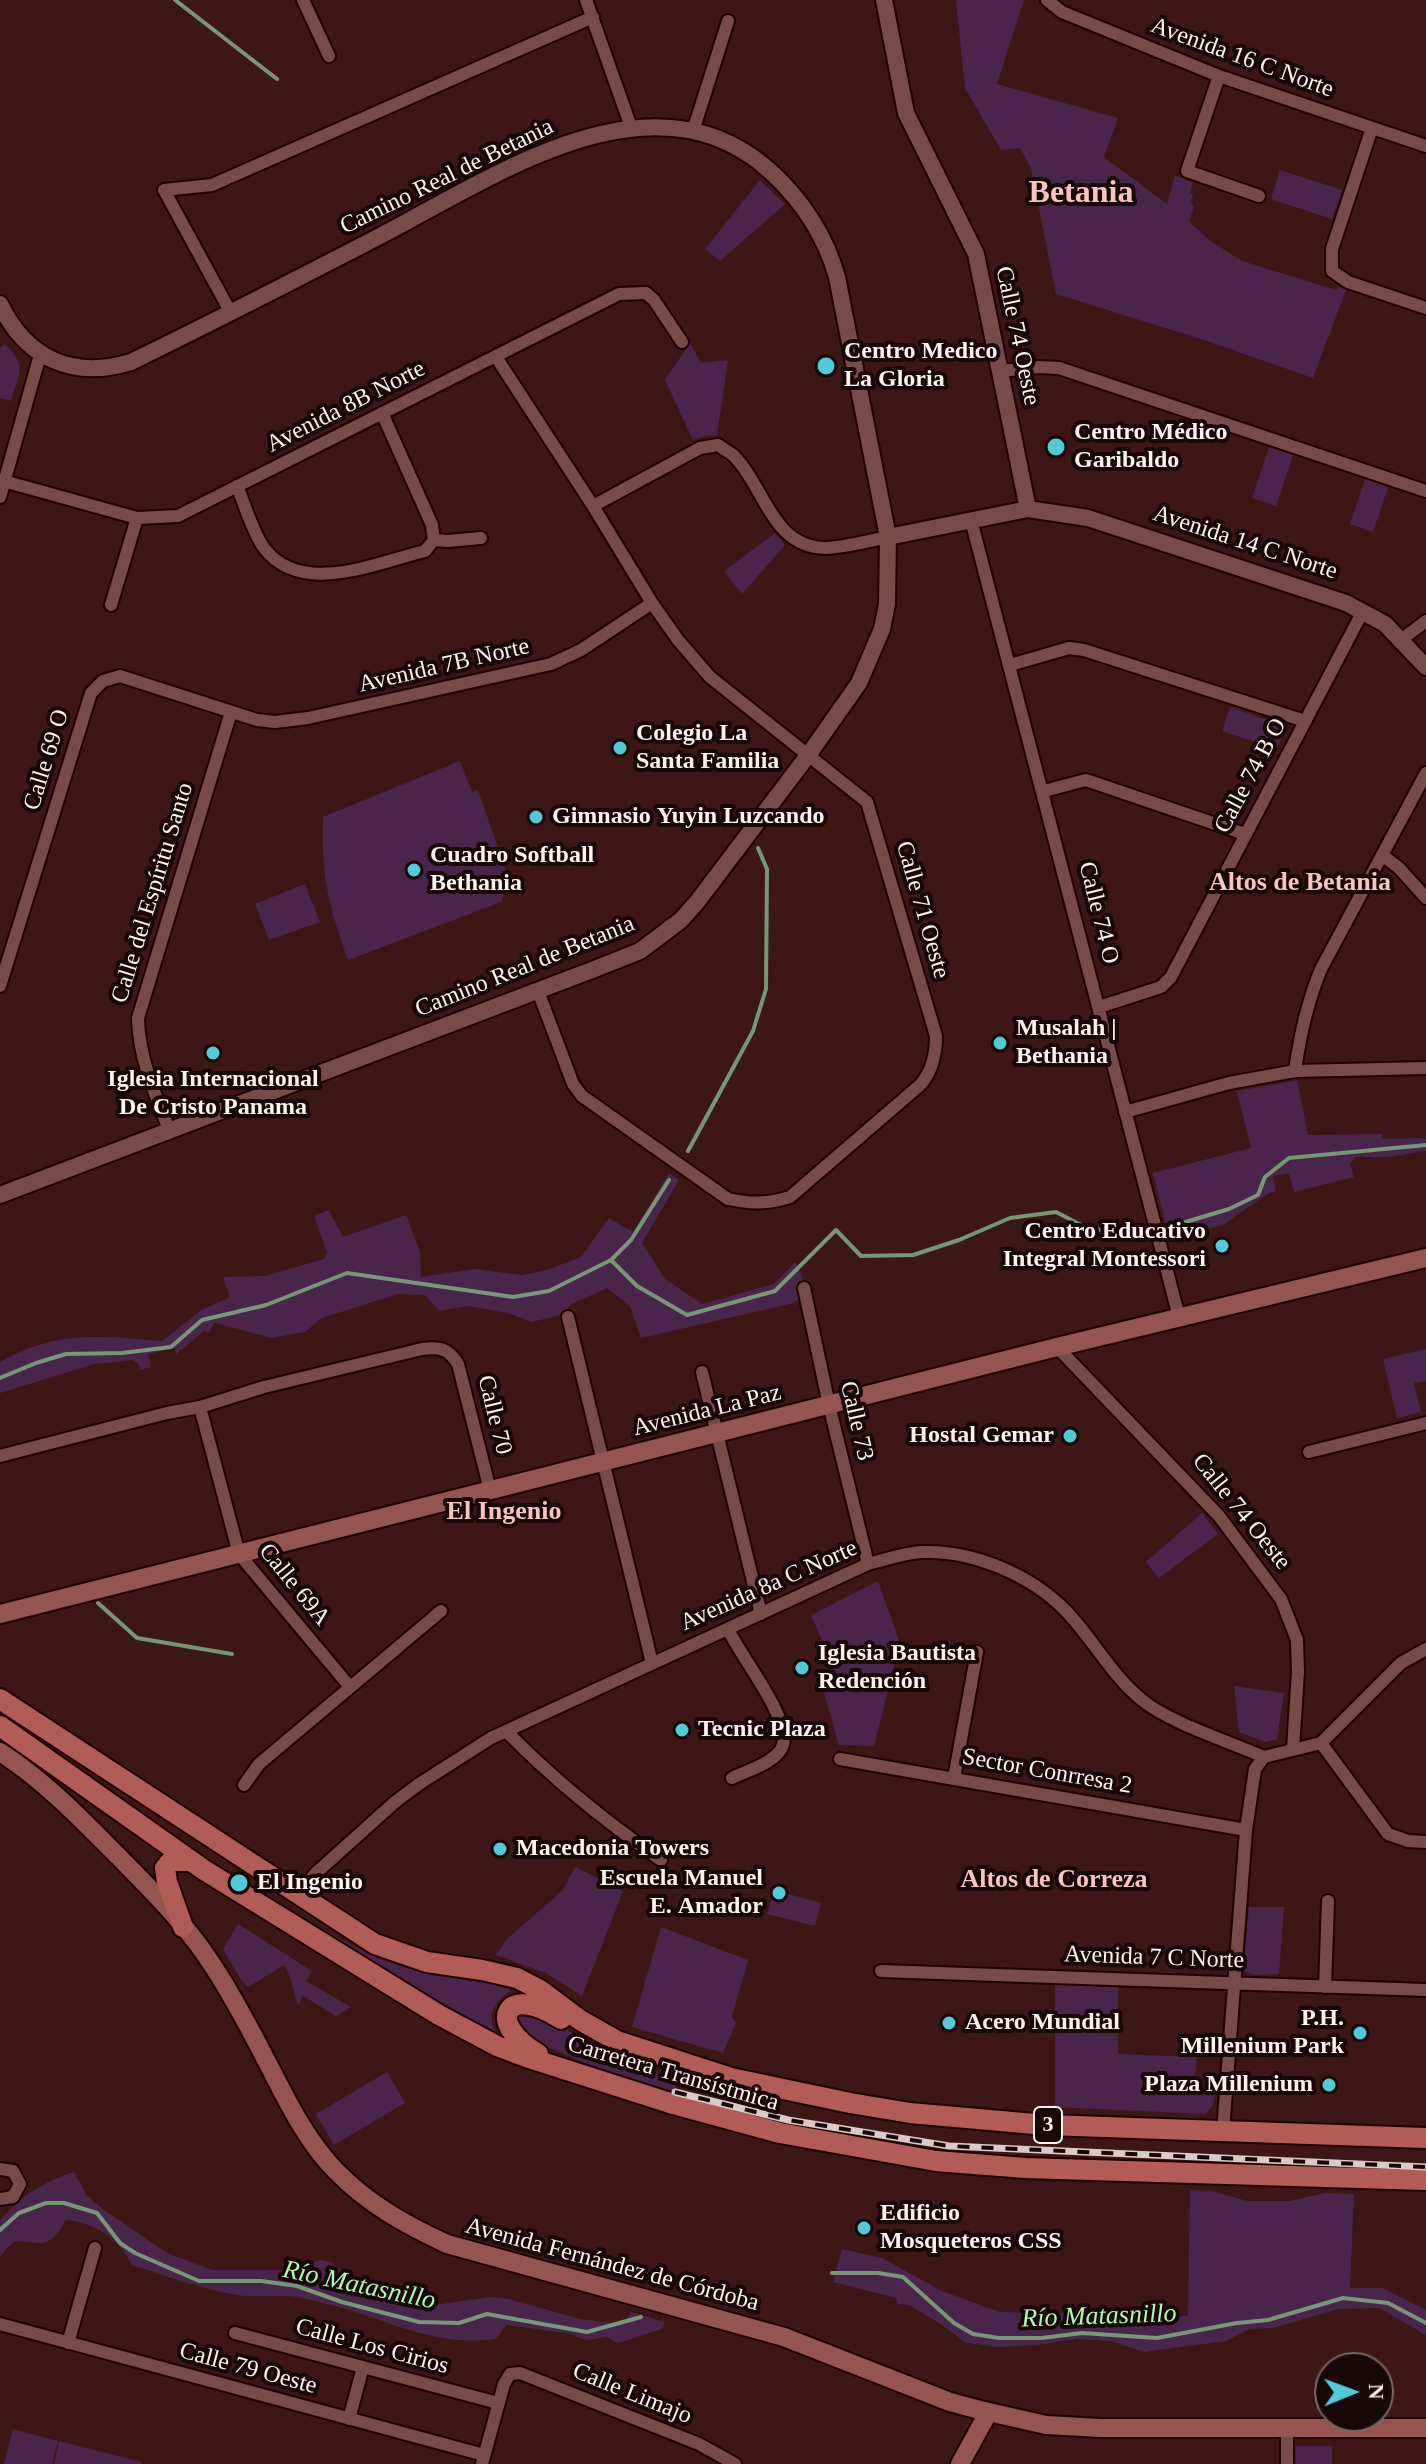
<!DOCTYPE html>
<meta charset="utf-8">
<style>
body{margin:0}
#map{position:relative;width:1426px;height:2464px;overflow:hidden;background:#3d1715;font-family:"Times New Roman",serif}
canvas{display:block}
.north{position:absolute;left:1314px;top:2352px;width:80px;height:80px;box-sizing:border-box;background:#180807;border:2px solid #746664;border-radius:50%;rotate:89deg;font-size:22px;font-weight:700;line-height:32px;text-align:center;color:#fdf2f0}
.north::after{content:'';display:block;margin:auto;width:28px;height:36px;background:#52cbd8;clip-path:polygon(50% 0,100% 100%,50% 72%,0 100%)}
</style>
<div id="map">
<canvas width="1426" height="2464"></canvas>
<div class="north">N</div>
</div>
<script>
const ctx = document.querySelector('canvas').getContext('2d');
ctx.lineJoin = 'round';
function paint(path, color) {
  ctx.fillStyle = color;
  ctx.fill(path, 'evenodd');
}
function stroke(path, color, width, dash) {
  ctx.strokeStyle = color;
  ctx.lineWidth = width;
  ctx.lineCap = dash ? 'butt' : 'round';
  ctx.setLineDash(dash || []);
  ctx.stroke(path);
}
function write(font, color, halo, rows, align = 'center') {
  ctx.font = font + ' "Times New Roman",serif';
  ctx.lineWidth = 8;
  ctx.setLineDash([]);
  ctx.textBaseline = 'middle';
  ctx.strokeStyle = halo;
  ctx.fillStyle = color;
  for (const [text, x, y, turn = 0] of rows) {
    ctx.save();
    ctx.translate(x, y);
    ctx.rotate((+turn || 0) * Math.PI / 180);
    ctx.textAlign = isNaN(turn) ? turn : align;
    if (halo) ctx.strokeText(text, 0, 0);
    ctx.fillText(text, 0, 0);
    ctx.restore();
  }
}
const green = new Path2D(`
 M956,0h68l-27,84 121,34 -14,39 63,47 8,-28 18,6 -3,11 3,1 -2,8 3,5 -5,14 20,19 33,21 94,29 2,-3 8,3 -33,88 -109,-38 -148,-46 -25,-126 -11,-20 -19,2 -36,-62z
 M1280,170l62,20 -10,29 -61,-20z
 M760,180l25,24 -65,57 -15,-12z
 M690,343l11,20 27,-3 -11,75 -12,1 -12,4 -28,-60z
 M5,344c23,22 14,30 6,57l-11,-3v-50z
 M1269,447l24,8 -17,51 -24,-8z
 M1365,479l23,8 -15,45 -23,-8z
 M775,533l10,12 -43,49 -18,-23z
 M1230,707l58,20 -12,22 -54,-18z
 M460,761l12,31 6,-2 31,89 -8,23 -153,58c-19,-54 -27,-84 -25,-143z
 M305,884l15,38 -51,18 -14,-36z
 M1297,1080l11,55 74,-1v5l44,-1v13l-38,6h-32l-6,7 4,13 -60,15 -5,-19 -16,3 3,15 -9,3 -44,31 -54,13 -16,-65 98,-25 -14,-57z
 M669,1173l10,7 -37,63 23,36 37,25 72,-20 21,-22 7,13 1,23 -13,6 -149,34 -11,-32 -23,-18 -35,16 -14,12 -27,6 -23,-9 -41,-7 -28,5 -14,-16 -27,-1 -76,24 -17,14 -34,6 -56,-15 -7,10 -3,-3 -29,24 -2,-6 -26,6 3,13 -11,3 -2,-7 -6,-3 -38,4 -94,29v-31c55,-32 101,-26 162,-21l38,-30 30,-14 -7,-20 42,-1 59,-17 3,-7 -13,-36 15,-6 14,27 63,-22 14,37 1,25 53,-8 48,6 25,-5 34,-13 28,-39 24,14z
 M1426,1349v32l-12,2 7,29 -24,6 -14,-59z
 M1202,1513l16,21 -59,44 -13,-16z
 M878,1581l22,62 -26,103 -35,-1 -15,-52 8,-4 7,-10 -28,-64z
 M1234,1686l50,7 -7,46 -11,3 -27,-10z
 M575,1867l48,24 -41,105 -36,-23 -50,-18 11,-16 56,-49z
 M774,1890l47,13 -6,23 -48,-12z
 M1249,1907h35l-5,67 -24,1 -12,-4z
 M310,1923c32,15 62,36 97,45 34,10 71,8 104,22 -16,12 -26,24 -14,45l-31,-16z
 M238,1924l74,47 -6,10 45,26 -15,9 -33,-20 -5,10 -9,-32 -5,-9 -36,22 -6,-6 -19,-32z
 M661,1927l87,33 -16,57 4,6 -13,30 -91,-26z
 M1055,1984l63,1v69l79,3 -3,29 22,3 -3,16 -7,9 -151,-7z
 M521,2009l35,13 41,29 21,10 60,19 -5,17 -34,-11 -103,-44 -18,-21z
 M387,2072l18,31 -71,42 -18,-31z
 M74,2172l13,24 17,14 63,43 45,17h77l31,-10 10,2 20,14 49,24 21,7 71,-10 18,2 71,20 34,4 13,-4 4,-7 34,10 -3,7 -44,14 -11,-6 -21,3 -20,-7 -60,-8 -10,14c-65,9 -112,-22 -172,-36 -12,-3 -24,-6 -36,-7 -17,-1 -33,2 -50,-1 -36,-5 -70,-19 -106,-30 -12,-26 -38,-43 -66,-45 -17,29 -20,23 -52,21l-14,15v-36c24,-26 41,-37 74,-48z
 M1190,2190l23,1 34,10h43l35,-8 29,1 -4,94h32l44,22v25l-47,-27 -41,1 -65,19 -24,1 -23,12 -82,11 -34,-11 -34,-2 -39,6 -37,2 -34,-4 -25,-19 -32,-19 -11,-1 -2,-6 -63,-16 9,-33 40,9 60,33 58,21 188,4z
 M13,2429l45,12 -6,23h-48z
 M59,2441l83,21v2h-88z
 M1295,2446h37v18h-36z`);
const stream = new Path2D(`
 M175,0l102,79
 M688,1151l65,-120 13,-42 1,-120 -9,-21
 M611,1260l20,-20 38,-60
 M0,1378l36,-15 30,-9 56,-1 49,-6 31,-27 64,-15 81,-32 166,24 36,-6 62,-31 26,26 50,29 88,-24 61,-61 25,26 52,-1 46,-15 51,-22 46,-6 31,16 55,7 87,-26 29,-14 7,-18 24,-19 137,-13
 M98,1603l39,35 95,16
 M0,2230l19,-17 27,-10h18l33,10 23,30 15,10 64,28h62l36,5 45,16 77,20 40,1 28,-9 100,18 54,-15
 M832,2273h46l25,4 51,46 19,11 26,4h43l40,-5 75,5 80,-15 31,-3 75,-22 45,5 38,20`);
const minor = new Path2D(`
 M303,0l26,56
 M586,0l45,127
 M1047,0l15,12 157,64 207,70
 M1219,76l-32,95 72,25
 M1372,128l-40,121v22l16,11 78,26
 M693,131l35,-110
 M231,313l-67,-123 48,-5 381,-168
 M496,357l97,149 59,97 26,37 32,37 157,125 69,234c0,18 -4,36 -16,49l-130,112c-22,7 -39,7 -62,2l-146,-103 -9,-12 -35,-93
 M1001,371l38,-4 20,1 367,123
 M382,413l50,112 2,15
 M0,480l137,38 41,-2 441,-222 27,-1 8,7 28,42
 M237,486c8,19 15,45 27,62 37,49 112,15 161,3l9,-11
 M0,497l40,-142
 M593,506l107,-58 18,-3c5,4 12,7 16,11 31,31 38,92 92,92 20,-1 42,-7 62,-11
 M971,520l208,797
 M434,540l14,1 33,-3
 M111,605l26,-87
 M1401,640l25,-19
 M1010,665l59,-17 15,2 221,71
 M1044,791l42,-11 159,54
 M1382,855l17,13 27,30
 M0,986l91,-293 12,-12 17,-5 137,44 18,2 33,-4 243,-54 30,-14 71,-47
 M1099,1007l62,-20 10,-10 192,-366
 M1295,1071c5,-37 12,-68 26,-102l105,-196
 M1125,1112l104,-29 66,-12 131,-3
 M170,1132c-15,-38 -31,-73 -32,-114l93,-306
 M804,1288l25,117 39,159
 M568,1317l84,346
 M1057,1347l162,169 62,83 16,41 1,32 -5,76
 M702,1372l59,242
 M200,1407l39,147 111,133
 M1309,1452l117,-29
 M0,1456l167,-43 33,-6 64,-20 158,-38c18,-2 26,-1 36,15l32,126
 M728,1629c12,27 63,89 55,116 -5,17 -37,26 -51,33
 M506,1731c47,48 100,91 155,129
 M1321,1743l67,91 20,7 18,1
 M1321,1743l80,-80 25,-14
 M840,1759l406,71
 M954,1778l23,-126
 M244,1785l15,-21 182,-153
 M296,1895l20,-22 79,-71 24,-18 72,-46 377,-174c17,-4 35,-11 54,-12 51,-2 109,23 144,59 27,28 45,64 76,89 26,22 88,42 122,57
 M881,1971l545,19
 M1325,1987l3,-86
 M1223,2131l23,-301 9,-61 9,-12 57,-14
 M0,2169l13,2 7,13 -7,13 -13,2
 M0,2324l484,131
 M235,2333l263,70
 M68,2343l27,-95
 M349,2419l14,-52
 M1287,2428v36
 M482,2464l22,-80 6,-10 10,-1 179,71 36,20`);
const tertiary = new Path2D(`
 M884,0l22,113 70,141 52,255
 M0,304c26,54 72,76 131,58 84,-41 166,-83 249,-126 114,-59 272,-171 390,-65 33,30 55,64 67,106l51,260 -1,67 -5,25 -23,54 -50,71 -112,148 -16,18 -41,31 -48,19 -592,225
 M888,537l140,-28 60,9 258,85 39,21 41,43`);
const secondary = new Path2D(`
 M0,1614l1057,-267 369,-89
 M0,1752c45,29 81,67 119,105 31,32 63,63 88,100 22,32 40,66 58,101 20,38 40,82 71,113 32,33 70,54 111,73l337,93 166,65 30,8 66,15 54,3h326
 M960,2464l28,-51`);
const primary = new Path2D(`
 M0,1699l375,245 52,18 55,8 35,8 23,12 40,30 37,21 114,37 119,25 60,10 136,12 380,13
 M0,1726l204,144 235,145 58,31 29,11 144,46 110,30 156,28 89,7 401,12
 M183,1927l-16,-45 -2,-14 6,-7h20
 M538,2054c-53,-31 -33,-72 23,-35`);
const rail = new Path2D(`
 M675,2092l113,28 161,26 477,21`);
const markers = [
 [826,366,10,"#52cbd8"],
 [1056,447,10,"#52cbd8"],
 [620,748,8,"#52cbd8"],
 [536,817,8,"#52cbd8"],
 [414,870,8,"#52cbd8"],
 [1000,1043,8,"#52cbd8"],
 [213,1053,8,"#52cbd8"],
 [1222,1246,8,"#52cbd8"],
 [1070,1436,8,"#52cbd8"],
 [802,1668,8,"#52cbd8"],
 [682,1730,8,"#52cbd8"],
 [500,1849,8,"#52cbd8"],
 [239,1883,10,"#52cbd8"],
 [779,1893,8,"#52cbd8"],
 [949,2023,8,"#52cbd8"],
 [1360,2033,8,"#52cbd8"],
 [1329,2085,8,"#52cbd8"],
 [864,2228,8,"#52cbd8"]
];
const shields = [
 [1048,2125,28]
];
const shieldNames = [
 ["3",1048,2125]
];
const streetNames = [
 ["Avenida 16 C Norte",1242,58,20],
 ["Camino Real de Betania",447,177,-26],
 ["Calle 74 Oeste",1017,336,78],
 ["Avenida 8B Norte",346,407,-27],
 ["Avenida 14 C Norte",1245,543,18],
 ["Avenida 7B Norte",444,666,-13],
 ["Calle 69 O",47,760,-73],
 ["Calle 74 B O",1251,776,-62],
 ["Calle del Espíritu Santo",153,893,-73],
 ["Calle 71 Oeste",922,910,74],
 ["Calle 74 O",1098,913,76],
 ["Camino Real de Betania",525,967,-22],
 ["Avenida La Paz",707,1411,-14],
 ["Calle 70",494,1415,76],
 ["Calle 73",856,1421,77],
 ["Calle 74 Oeste",1241,1512,51],
 ["Calle 69A",294,1585,51],
 ["Avenida 8a C Norte",769,1586,-24],
 ["Sector Conrresa 2",1047,1772,10],
 ["Avenida 7 C Norte",1154,1958,2],
 ["Carretera Transístmica",673,2074,16],
 ["Avenida Fernández de Córdoba",612,2265,15],
 ["Calle Los Cirios",372,2347,15],
 ["Calle 79 Oeste",248,2369,15],
 ["Calle Limajo",632,2394,22]
];
const poiNames = [
 ["Centro Medico",844,352],
 ["La Gloria",844,380],
 ["Centro Médico",1074,433],
 ["Garibaldo",1074,461],
 ["Colegio La",636,734],
 ["Santa Familia",636,762],
 ["Gimnasio Yuyin Luzcando",552,817],
 ["Cuadro Softball",430,856],
 ["Bethania",430,884],
 ["Musalah |",1016,1029],
 ["Bethania",1016,1057],
 ["Iglesia Internacional",213,1080,"center"],
 ["De Cristo Panama",213,1108,"center"],
 ["Centro Educativo",1206,1232,"right"],
 ["Integral Montessori",1206,1260,"right"],
 ["Hostal Gemar",1054,1436,"right"],
 ["Iglesia Bautista",818,1654],
 ["Redención",818,1682],
 ["Tecnic Plaza",698,1730],
 ["Macedonia Towers",516,1849],
 ["Escuela Manuel",763,1879,"right"],
 ["E. Amador",763,1907,"right"],
 ["El Ingenio",257,1883],
 ["P.H.",1344,2019,"right"],
 ["Millenium Park",1344,2047,"right"],
 ["Acero Mundial",965,2023],
 ["Plaza Millenium",1313,2085,"right"],
 ["Edificio",880,2214],
 ["Mosqueteros CSS",880,2242]
];
const neighbourhoodNames = [
 ["Altos de Betania",1300,883],
 ["El Ingenio",504,1512],
 ["Altos de Correza",1054,1880]
];
const waterNames = [
 ["Río Matasnillo",359,2286,12],
 ["Río Matasnillo",1099,2317,-2]
];
const districtNames = [
 ["Betania",1081,194]
];
paint(green, '#49254c');
stroke(stream, '#779675', 4);
stroke(minor, '#210102', 16);
stroke(tertiary, '#210102', 20);
stroke(secondary, '#210102', 22);
stroke(primary, '#210102', 24);
stroke(minor, '#774c48', 12);
stroke(tertiary, '#774c48', 16);
stroke(secondary, '#94544f', 18);
stroke(primary, '#b15c56', 20);
stroke(rail, '#dacac8', 7);
stroke(rail, '#180807', 4, [12]);
for (const [x, y, r, color] of markers) {
  const dot = new Path2D();
  dot.arc(x, y, r, 0, 2 * Math.PI);
  ctx.fillStyle = color;
  ctx.fill(dot);
  stroke(dot, '#180807', 3);
}
for (const [x, y, w] of shields) {
  const box = new Path2D();
  box.roundRect(x - w / 2, y - 18, w, 36, 6);
  ctx.fillStyle = '#180807';
  ctx.fill(box);
  stroke(box, '#fdf2f0', 2);
}
write('bold 22px', '#fdf2f0', null, shieldNames);
write('24px', '#fdf2f0', '#180807', streetNames);
write('bold 24px', '#fdf2f0', '#180807', poiNames, 'left');
write('bold 26px', '#f7c4be', '#180807', neighbourhoodNames);
write('italic 26px', '#aff9b1', '#180807', waterNames);
write('bold 32px', '#f7c4be', '#180807', districtNames);
</script>
